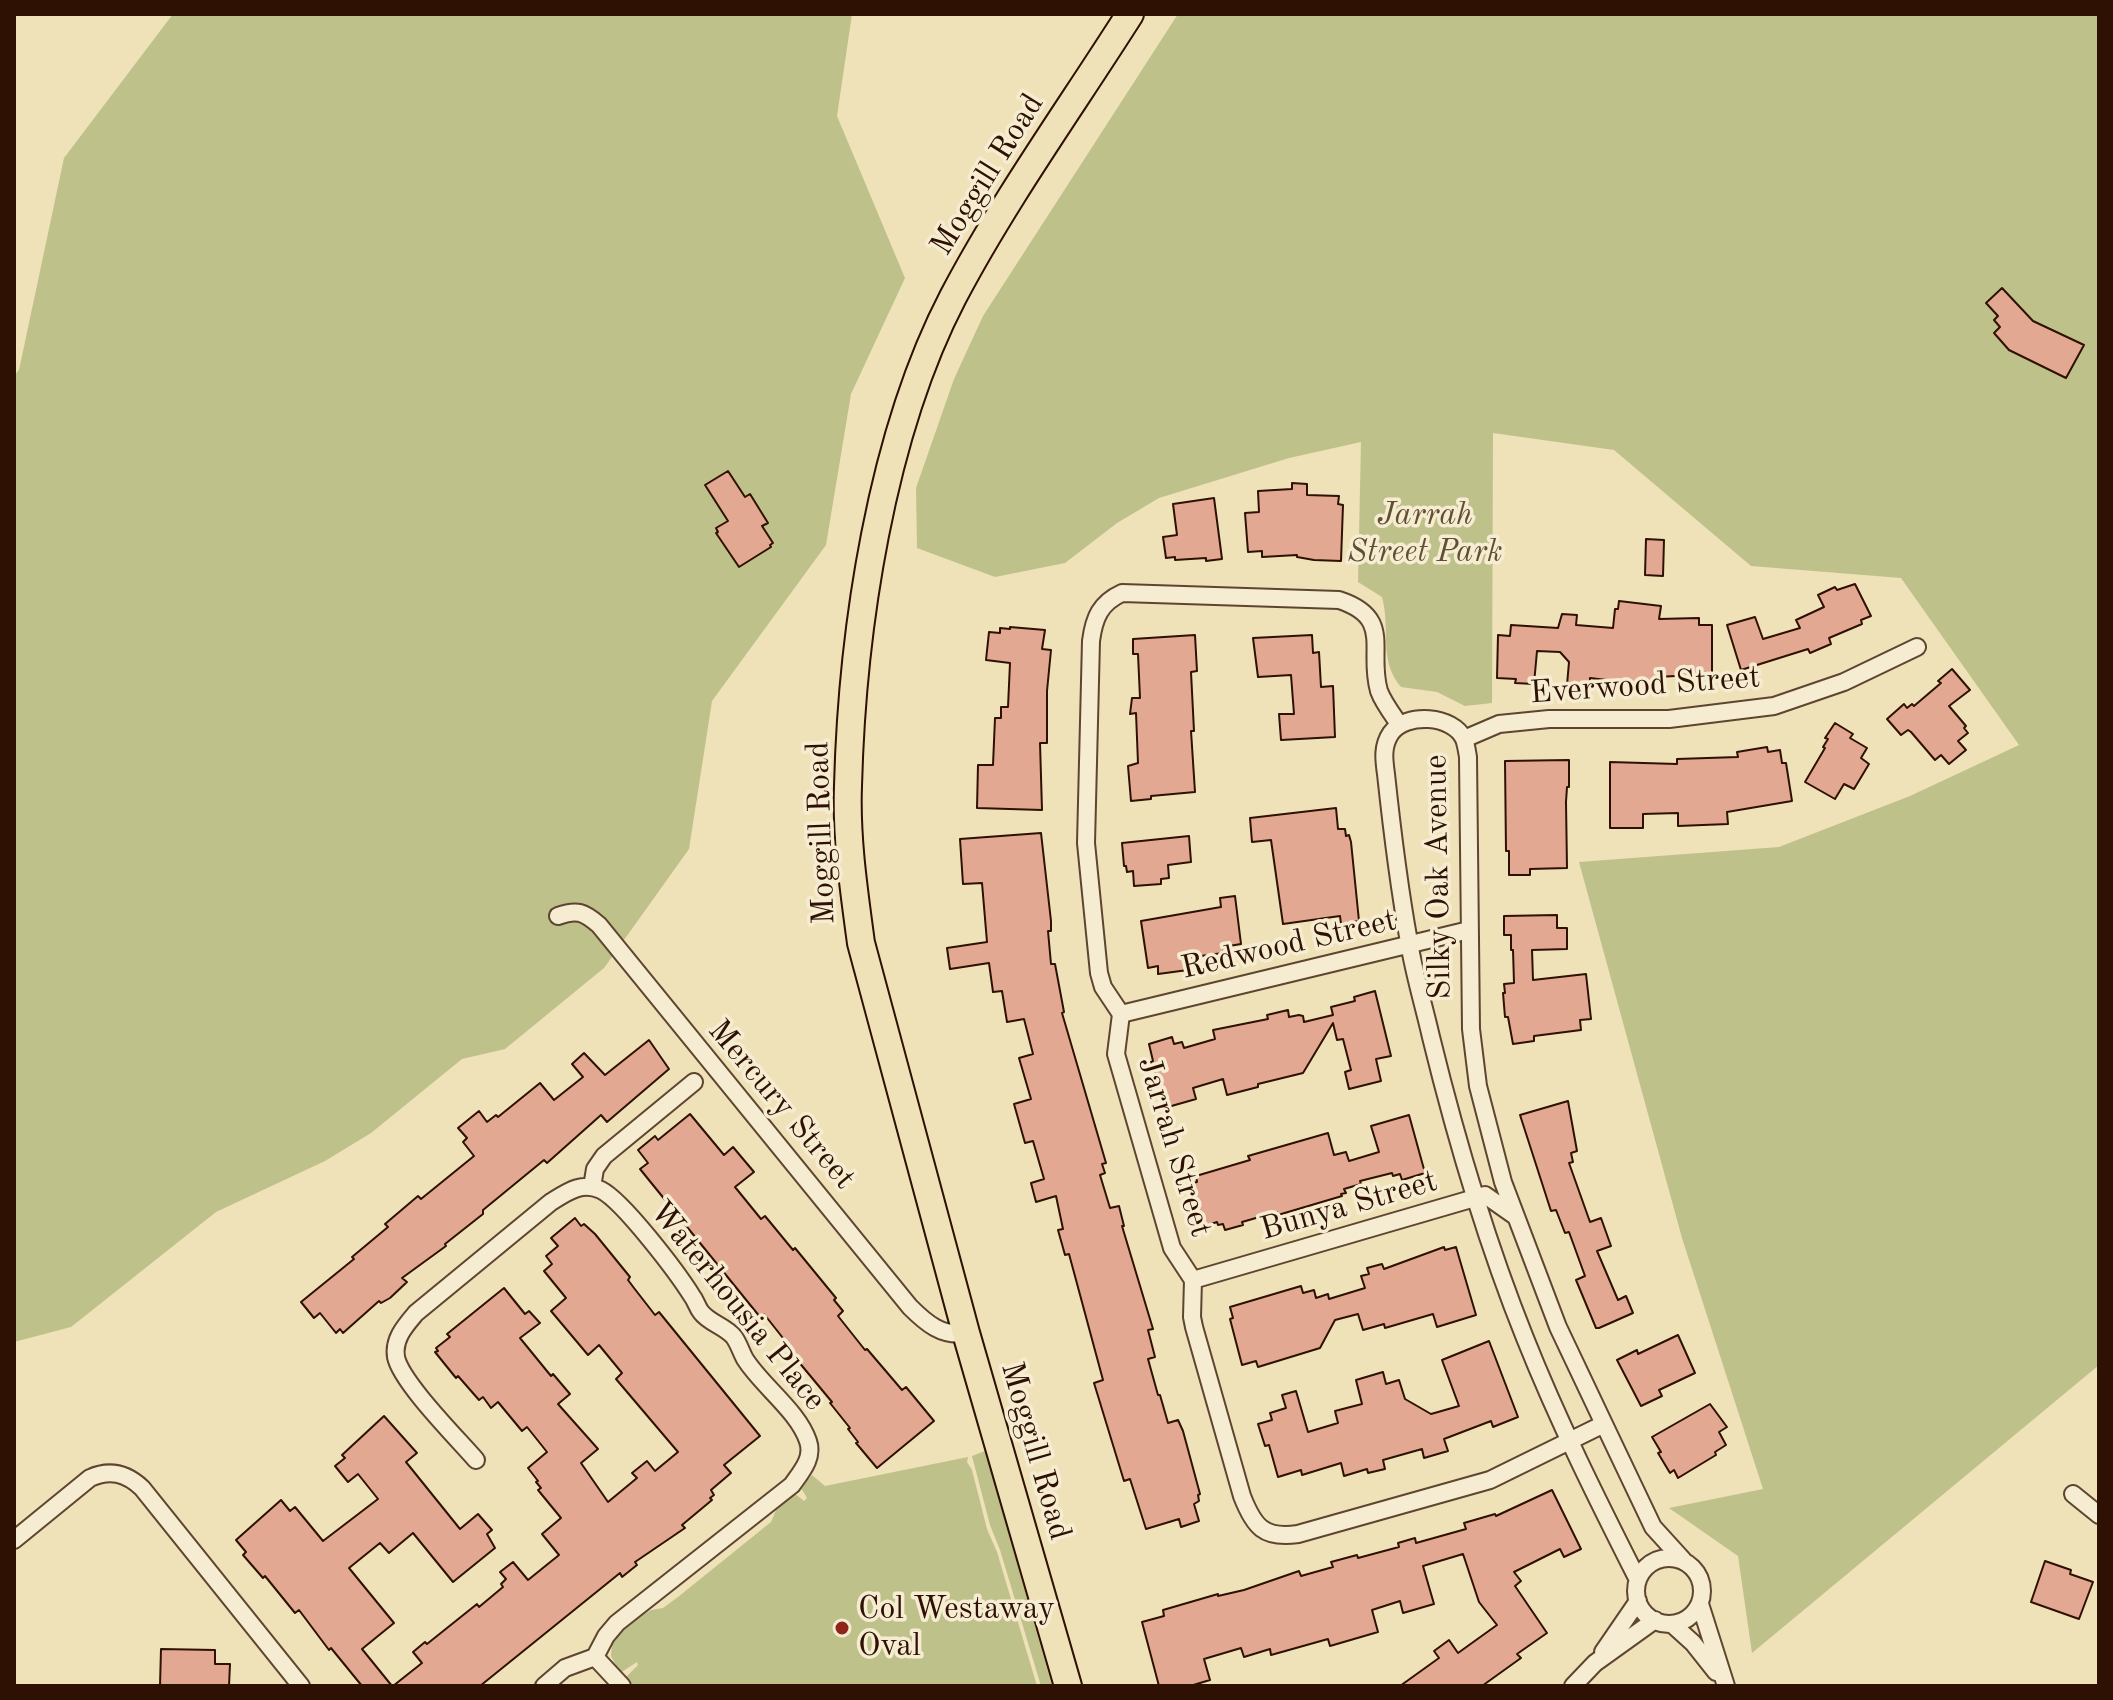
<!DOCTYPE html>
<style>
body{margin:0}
#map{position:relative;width:2113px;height:1700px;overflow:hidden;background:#efe1b8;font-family:"Old Standard TT",serif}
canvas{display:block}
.frame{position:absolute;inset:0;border:16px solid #2e1103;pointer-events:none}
</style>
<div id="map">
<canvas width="2113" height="1700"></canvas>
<div class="frame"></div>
</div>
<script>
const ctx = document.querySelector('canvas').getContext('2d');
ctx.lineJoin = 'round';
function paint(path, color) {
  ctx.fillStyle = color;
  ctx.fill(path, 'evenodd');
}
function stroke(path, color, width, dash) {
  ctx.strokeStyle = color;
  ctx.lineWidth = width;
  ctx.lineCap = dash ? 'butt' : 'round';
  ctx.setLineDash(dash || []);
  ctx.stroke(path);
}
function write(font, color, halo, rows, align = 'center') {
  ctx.font = font + ' "Old Standard TT",serif';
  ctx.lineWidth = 7;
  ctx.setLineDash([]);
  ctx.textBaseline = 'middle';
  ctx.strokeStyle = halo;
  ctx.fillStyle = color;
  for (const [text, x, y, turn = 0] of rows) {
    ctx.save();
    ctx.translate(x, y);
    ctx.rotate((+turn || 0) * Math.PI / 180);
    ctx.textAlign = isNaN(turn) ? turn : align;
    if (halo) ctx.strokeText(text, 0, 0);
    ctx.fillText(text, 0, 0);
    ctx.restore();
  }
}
const green = new Path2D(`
 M173,14h679l-15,102 68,162 -54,116 -25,151 -114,156 -23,148 -85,119 -99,81 -43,10 -91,74 -46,28 -109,51 -145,115 -57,15v-966l5,-6 45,-212z
 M1178,14h921v1351l-347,288 -14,-97 -69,-48 94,-19 -81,-251 -103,-376 200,-15 131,-51 109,-51 -118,-167 -150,-12 -137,-116 -121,-17 -1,270 -27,3 -28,-14 -36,-5c-23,-27 -10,-57 -19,-90l-24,-15 3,-140 -72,16 -130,40 -42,25 -52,40 -70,14 -78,-29 -1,-60 38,-109 29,-63z
 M985,1451l67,235h-11l-41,-136 -10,-25 -18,-69z
 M968,1457l-1,5 5,8 15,59 10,23 40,134h-406l-6,-8 13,-13 -1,-3 -17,11 -9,-17 1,-12 12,-17 27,-17 12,-2 15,-11 93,-75 6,-14 17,-15 10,8 3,-3 -6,-10 11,-13 13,11z`);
const building = new Path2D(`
 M2002,288l31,33 51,24 -18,33 -57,-28 -15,-17 6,-6 -6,-7 4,-4 -12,-13z
 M728,471l17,26 5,-3 18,29 -6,3 11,17 -3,2 1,2 -32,20 -23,-34 2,-1 -2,-4 12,-7 -23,-36z
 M1292,483l15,1v11l32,1 -1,8 5,1 -2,56 -27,-1 -17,-3v-2l-35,2v-6l-14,1 -3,-39 14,-1 -1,-21 34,-2z
 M1214,498l8,61 -16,2v-3l-31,2v-3l-9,1 -3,-21 14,-2 -4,-31z
 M1646,539l18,1 -1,36 -18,-1z
 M1855,584l16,32 -10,4 1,4 -33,14 2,6 -21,9 -2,-4 -67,21 -14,-45 28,-8 8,22 37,-11 -4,-8 28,-13 -6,-12 17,-8 2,3z
 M1619,601l42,5 -2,13 40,-1v7h13v49l-55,3 -1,9 -66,-8v8l-23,-1 2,-23 -9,-10 -23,-1 -3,33 -19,-1 1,-4 -19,-1 1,-43 12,1 1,-11 47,3 4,-14 15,1 -1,10 37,3 2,-19h3z
 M1010,627l35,3 -3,19 9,1 -4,41v52h-7l2,67 -65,-2 1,-43h15l2,-47h6v-11h7l2,-44 -24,-3 3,-28 11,1v-5l10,1z
 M1195,635l2,36 -6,1 3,59h-3l4,61 -44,4v3l-20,2 -3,-35 10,-3 -2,-50 -6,1 2,-16h8l-2,-44h-5v-15z
 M1312,635l1,18 6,-1 2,35 12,-1 2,51 -54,3 -2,-26h15l-3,-39 -33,2 -5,-39z
 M1952,669l18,21 -21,16 17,20 -2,2 4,5 -10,8 8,9 -17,14 -8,-9 -6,5 -24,-28 -3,-2 -7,5 -14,-16 17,-15 3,4 5,-4 2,2 27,-23 -3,-2z
 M1835,723l18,11 -3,4 17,10 -6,10 8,6 -15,25 -10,-5 -9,15 -30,-17 20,-34 -2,-1 5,-8 -3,-1z
 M1767,747l1,5 12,-2 2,13h4l6,38 -65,11 1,12 -50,2v-13l-35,1v14h-33v-66l67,2v-5l61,-2 -1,-5z
 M1569,760v27h-2l-1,15 1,66 -37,1v6h-21v-24h-3l-1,-90z
 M1336,808l2,21h7l1,7 3,-1 2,7 8,79 -18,3 -1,-8 -57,8 -12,-84 -19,2 -2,-24z
 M1041,833l10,88v10h-3l3,33h4l9,48 -2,1 44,150 -4,1 3,9 -5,2 10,33 9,-2 5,20h-2l31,103 -5,1 7,27 -7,2 10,36h2l8,28 10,-3 5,11 17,63 -2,1 1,6 -5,3 5,17 -18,6 -2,-8 -33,10 -16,-50 -6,2 -30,-98 9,-3 -34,-126 -4,1 -7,-25 5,-1 -7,-33 -20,6 -5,-19 13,-4 -11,-38 -8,2 -11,-39 17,-5 -12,-41 14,-4 -9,-35 -17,3 -5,-31 -9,1 -4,-29 -39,6 -3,-21 40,-6 -5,-59 -19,1 -3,-45z
 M1189,836l2,26 -23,3 1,13 -8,1v5l-27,2 -1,-15 -6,1 -1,-6h-2l-2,-23z
 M1235,896l6,48 -18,3v6l-37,5 2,12 -30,4v-8l-10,2 -7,-47 80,-14 -1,-9z
 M1557,915v13h10v21l-35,1 1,30 53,-6 5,45 -11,1 1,10 -47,6v5l-21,3 -5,-27h-3l-2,-24h2l-1,-9 10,-1 -1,-33h-2v-15h-7v-19z
 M1375,991l16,65 -15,3 5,22 -32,8 -4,-17 6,-2 -8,-31 -6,1 -4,-17 -30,50 -45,11v3l-31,8 -4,-16 -30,9 3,11 -28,8 -17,-45 2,-1 -4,-17 23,-7 2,7 8,-2 2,6 31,-9 -2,-9 55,-11 -1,-4 21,-5 1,7 10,-2 4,1 1,6 29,-7 -2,-8 24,-6 -1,-4z
 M649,1040l20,29 -62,53 -6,-7 -54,48 -3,-3 -61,50v4l-38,30 1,2 -44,32 5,4 -17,16 -9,5 -2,-2 -36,32 -3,-4 -4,4 -16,-20 -6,5 -13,-16 53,-43 -2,-2 36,-30 -3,-3 33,-28 3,3 53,-43 -11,-14 4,-4 -9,-10 21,-17 8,11 9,-7 2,2 42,-34 14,17 29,-23 -11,-13 12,-11 21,22z
 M1568,1101l9,50 -6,2 2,9 -4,1 21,59 11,-4 10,28 -14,5 21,49 8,-4 7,17 -34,15h-3l-20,-48 9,-4 -16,-44 -4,1 -9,-23 -5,1 -31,-96z
 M690,1114l34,41 9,-8 21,25 -19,15 26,32 4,-3 28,34 2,-2 41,50 -2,2 9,11 -5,5 27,34 2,-1 35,41 4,-3 28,34 -57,47 -21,-25 2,-1 -10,-13 2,-1 -20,-25 2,-1 -44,-53 2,-2 -26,-33 -4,3 -120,-148 8,-6 -10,-13 17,-14 3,4z
 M1409,1115l16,58 -23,7 -2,-6 -7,2 -1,-3 -32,8 1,3 -17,5 2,4 -5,1 1,2 -64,19 -1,-3 -35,10 1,3 -18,5 -2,-6 -5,1 -1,-3 -15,5 -13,-43 8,-2 -1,-6 54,-16 -2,-4 80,-23 6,22 12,-3 3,9 30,-9 -8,-26z
 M575,1218l6,8 3,-2 11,10 35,43 -2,3 6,8 21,27 4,-3 101,124 -36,29 7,8 -20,17 3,5 -4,3 2,2 -30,25 3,3 -50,34 2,3 -15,12 -2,-4 -140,113h-87l29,-23 -9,-11 12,-10 2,2 50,-40 2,3 24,-20 -2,-3 5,-5 -6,-7 13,-10 15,18 31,-25 -17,-21 19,-16 -23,-28 3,-2 -5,-6 2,-1 -10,-13 19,-16 -20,-25 -5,4 -24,-29 -7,6 -8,-11 -4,3 -21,-24 -2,2 -21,-26 3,-1 -2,-3 14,-11 -3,-3 57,-46 21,26 4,-3 11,12 -20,15 31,38 2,-2 17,20 -12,10 40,45 -17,14 27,39 29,-24 -5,-5 15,-12 8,10 23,-19 -62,-73 6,-6 -23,-28 -11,10 -37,-44 15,-13 -22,-27 8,-7 -6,-8 12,-10 -7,-8z
 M1444,1247l1,3 11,-3 20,68 -39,12 -4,-13 -48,14 -1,-4 -21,6 -5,-16 -23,6 -15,28 -62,19 -2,-6 -14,4 -12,-46 3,-1 -3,-11 71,-21 2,7 11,-3 2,8 12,-4 1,5 36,-11 -4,-12 8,-2 -2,-6 15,-4 2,5z
 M1678,1335l17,38 -36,17 3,6 -21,10 -24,-46 20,-10 1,4z
 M1489,1341l29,76 -25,10 -2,-6 -47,18 4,12 -24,7 -2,-9 -39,11 2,9 -17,4 -1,-4 -23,7 -3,-13 -39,12 -1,-5 -23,7 -9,-32 -4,1 -7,-22 14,-4 -2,-7 16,-5 -4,-13 14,-4 12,41 30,-9 -3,-12 27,-7 -6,-24 27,-8 3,12 13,-4 6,19 26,15 28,-8 -17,-46z
 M1710,1404l17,23 -8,5 7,13 -11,7 1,3 -38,23 -4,-8 -4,3 -12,-20 3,-1 -9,-15z
 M384,1416l33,37 -11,9 54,67 18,-15 14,16 -5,4 8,14 -42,34 -40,-49 -24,20 -9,-10 -31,25 45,55 -32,26 30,37h-30l-31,-38 -2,2 -30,-40 -4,3 -30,-37 -2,2 -20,-23 3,-3 -10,-12 45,-40 9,11 5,-4 28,34 55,-42 -20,-25 -10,8 -13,-16 10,-8 -3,-3z
 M1552,1490l29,59 -17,8 -4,-8 -46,23 7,9 -6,5 32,47 -30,21 4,4 -39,28h-82l39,-28 -5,-7 15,-11 9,13 39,-28 -18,-23 -16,-48 -40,12 11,38 -31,9 -3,-12 -28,9 6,22 -48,14 -2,-7 -57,16 -1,-6 -26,8 -3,-9 -37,11 6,21 -20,6h-31l-17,-64 22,-6 -1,-6 55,-16v2l26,-6 55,-19 2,5 32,-9 -2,-5 26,-7 1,3 41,-11 -1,-4 17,-5 1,5 50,-14 -2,-6 31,-9 1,2z
 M2045,1561l26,9 -1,4 23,8 -14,37 -48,-17z
 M161,1649l54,1v14h15l-1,22h-69z`);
const street = new Path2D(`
 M1399,724c-7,-10 -16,-22 -20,-33 -12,-41 15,-73 -40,-91l-217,-7c-22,10 -28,25 -31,48l-5,202 13,130 4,14 18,27 -5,40 56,194 21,32 -1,37 2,10 48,169c12,31 22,43 56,38l192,-54 114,-56
 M1464,739l35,-15 50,-5h120l105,-13 70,-24 73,-35
 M558,916c19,-7 26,-4 41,9l311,382c16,16 32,30 56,26
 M1121,1014l348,-84
 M592,1187l3,-18 9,-13 90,-74
 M1193,1280l292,-85 30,21
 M476,1460c-19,-22 -75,-78 -80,-103 -3,-18 9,-31 20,-44l135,-111c16,-10 31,-21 50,-12 22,11 76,82 91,106 4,5 5,11 9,16 8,11 24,14 33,25 5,7 7,15 11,22 17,27 53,52 63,82 6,17 -7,31 -16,44l-175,138 -11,13 -11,21 -30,11 -21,18
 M2073,1494l26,21
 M14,1540l76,-62c20,-9 36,-5 52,10l159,198
 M1636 1591a33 33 0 1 1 66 0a33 33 0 1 1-66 0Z
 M1638,1580c-40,-79 -80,-159 -113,-242 -39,-97 -69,-199 -94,-301 -7,-31 -17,-63 -22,-95 -10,-55 -17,-112 -23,-168 -2,-14 -4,-28 5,-41 15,-21 62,-18 73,6 2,5 3,12 4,18l3,272 7,57 25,96 55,145 46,97 49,103 30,33
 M1700,1604l26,82
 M1672,1624l21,19 23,29
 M1603,1652l35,-51
 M595,1657l27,29
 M1573,1686l22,-23 60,-43`);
const primary = new Path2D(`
 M1068,1686l-102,-353 -105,-390c-7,-52 -15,-105 -13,-157 4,-155 33,-351 105,-489 51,-97 118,-190 177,-283`);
const markers = [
 [842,1628,8,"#8f2418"]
];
const streetNames = [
 ["Moggill Road",988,175,-58],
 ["Everwood Street",1645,686,-4],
 ["Moggill Road",822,833,-92],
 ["Silky Oak Avenue",1439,877,-91],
 ["Redwood Street",1289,945,-13],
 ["Mercury Street",781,1105,50],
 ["Jarrah Street",1174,1147,73],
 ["Bunya Street",1349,1206,-16],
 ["Waterhousia Place",737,1306,51],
 ["Moggill Road",1035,1451,74]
];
const parkNames = [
 ["Jarrah",1425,516],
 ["Street Park",1425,553]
];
const poiNames = [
 ["Col Westaway",858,1610],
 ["Oval",858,1647]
];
paint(green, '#bfc18b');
paint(building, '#e3a892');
stroke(building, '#2e1103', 2);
stroke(street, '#5e4530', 20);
stroke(primary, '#2e1103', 30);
stroke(street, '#f5ecd1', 16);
stroke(primary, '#efe1b8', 26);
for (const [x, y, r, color] of markers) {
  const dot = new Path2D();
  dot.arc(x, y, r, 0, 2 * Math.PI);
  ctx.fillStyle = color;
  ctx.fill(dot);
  stroke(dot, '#f5ecd1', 3);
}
write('32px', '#2e1103', '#f5ecd1', streetNames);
write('italic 32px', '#614f33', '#f5ecd1', parkNames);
write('32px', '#2e1103', '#f5ecd1', poiNames, 'left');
</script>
